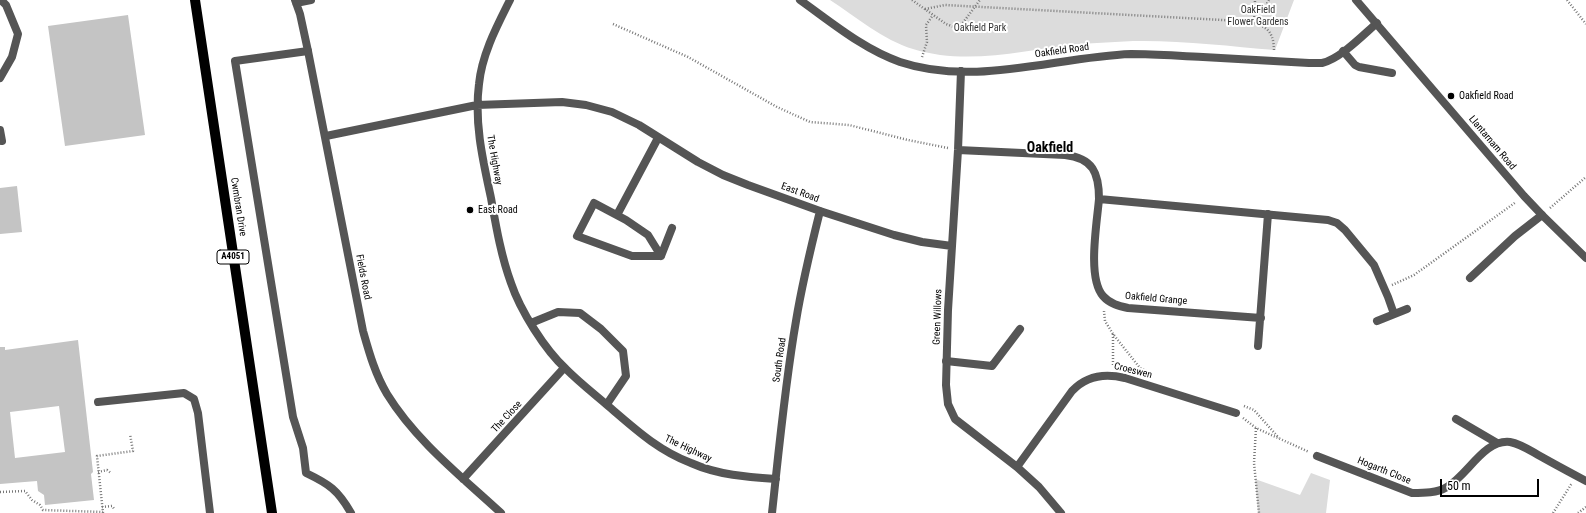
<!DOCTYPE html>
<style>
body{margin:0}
#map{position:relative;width:1586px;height:513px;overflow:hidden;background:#fff;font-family:"Roboto Condensed",sans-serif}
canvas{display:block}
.scale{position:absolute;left:1440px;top:479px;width:99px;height:18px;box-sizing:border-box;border:2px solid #000;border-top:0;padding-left:5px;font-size:12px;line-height:14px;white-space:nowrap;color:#000;-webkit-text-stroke:3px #fff;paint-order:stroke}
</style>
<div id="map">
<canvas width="1586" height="513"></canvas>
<div class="scale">50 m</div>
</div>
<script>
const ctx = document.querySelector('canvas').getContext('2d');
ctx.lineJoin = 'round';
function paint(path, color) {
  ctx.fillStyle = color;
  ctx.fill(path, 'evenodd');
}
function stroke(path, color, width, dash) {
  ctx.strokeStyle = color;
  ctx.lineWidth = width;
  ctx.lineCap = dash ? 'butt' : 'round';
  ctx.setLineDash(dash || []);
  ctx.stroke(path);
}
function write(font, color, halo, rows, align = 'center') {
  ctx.font = font + ' "Roboto Condensed",sans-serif';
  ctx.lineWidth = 4;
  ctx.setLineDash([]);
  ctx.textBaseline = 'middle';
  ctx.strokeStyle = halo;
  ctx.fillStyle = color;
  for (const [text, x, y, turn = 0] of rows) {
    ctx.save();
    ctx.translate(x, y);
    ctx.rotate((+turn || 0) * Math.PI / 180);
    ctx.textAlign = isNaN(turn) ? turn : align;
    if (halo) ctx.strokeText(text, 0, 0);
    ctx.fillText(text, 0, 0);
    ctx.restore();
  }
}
const green = new Path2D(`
 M830,0h464l-19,50c-47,-4 -95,-10 -142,-9 -18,1 -36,2 -54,3 -55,6 -111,22 -166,5 -30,-9 -57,-32 -83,-49z
 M1311,473l19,7 -4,33h-68l-3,-34 45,16z`);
const building = new Path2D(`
 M128,15l17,120 -80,11 -17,-120z
 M17,186l5,46 -22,2v-46z
 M78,340l15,132 -2,2 3,26 -49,5 -1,-10 -6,-4 -1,-10 -37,3v-137h5v3zM59,406l6,46 -50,6 -5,-46z`);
const path = new Path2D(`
 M912,0l34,24 8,3 8,-3 18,-24
 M1567,0l19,24
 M1254,8l11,-1 4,-7
 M925,9l20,-4 296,16c21,3 33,6 33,30
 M1254,23l1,-23
 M613,24l75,33 89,50 33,15 39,3 59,15 40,8
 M922,57l5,-15 -1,-17 7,-10
 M1550,208l36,-31
 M1392,285l22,-10 102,-73
 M1104,311l1,10 8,13 27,34 12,6
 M1113,334v33
 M1244,406l10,4 25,28
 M1243,418l13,10 53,24
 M1256,428l-2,35 5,50
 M98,472l9,-2 4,3
 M0,492l25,-1 7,9 8,5 3,5 60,2
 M102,507l10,-1 3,4
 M103,513l-6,-57 36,-5 -3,-17
 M1553,513l19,-30
 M1578,513l8,-6`);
const service = new Path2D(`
 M308,51l-73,10 58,356 10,31 3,25c23,11 32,17 45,40
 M0,78l12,-21 6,-23 -12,-29 -5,-5
 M0,130l2,11
 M617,215l41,-77
 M661,256l-13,-21 -22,-15 -32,-17 -17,33 55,20h29l11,-28
 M1470,278l45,-42 27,-21
 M946,361l46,5 28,-37
 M98,402l86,-9 10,6 4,14 12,100
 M1456,419l41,24`);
const minor = new Path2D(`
 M295,0l5,14 8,37 55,280c6,21 12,43 24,63 29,47 74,82 114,119
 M510,0c-13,26 -28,54 -31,84 -5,39 4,77 12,114 5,28 10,58 20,85 9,27 34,67 55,86 13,13 27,24 41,36 27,23 50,45 84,58 27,12 56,14 85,16
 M800,0c31,22 63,49 100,62 75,25 155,-5 231,-8 24,0 48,2 72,3 36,2 71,4 106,6 4,0 9,0 13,0 18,-4 41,-28 55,-40
 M296,3l15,-3
 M1343,51l12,14 4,2 33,6
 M961,71l-3,79 -10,160 -2,75 2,19 7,15 62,48 22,20 22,26
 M326,136l151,-31 85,-3 24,3 26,7 27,13 59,37 25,13 25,10 72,26 74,24 28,7 30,4
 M958,150l107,5c28,3 34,18 34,44l229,21 9,3 8,7 29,35 14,32 6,17
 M1099,199c-2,24 -12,79 4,97 7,8 16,10 25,12l133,10
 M1377,321l30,-12
 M531,323l27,-11 22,1 21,16 22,22 3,25 -19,28
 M1258,346l10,-132
 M1317,456l95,37c12,0 25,0 35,-6 21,-12 37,-48 63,-45 11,2 21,9 30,14 16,9 31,17 46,25
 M1017,467l55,-76c15,-16 33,-18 53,-13l111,35
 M463,479l101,-111
 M772,513c7,-64 13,-129 24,-192 6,-37 15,-74 24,-110`);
const tertiary = new Path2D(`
 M1356,0l168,196 18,19 44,43`);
const primary = new Path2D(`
 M195,0l77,513`);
const markers = [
 [1451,96,4,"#000"],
 [470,210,4,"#000"]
];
const shields = [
 [233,257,32]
];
const shieldNames = [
 ["A4051",233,257]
];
const parkNames = [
 ["OakField",1258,10],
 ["Flower Gardens",1258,22],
 ["Oakfield Park",980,28]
];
const streetNames = [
 ["Oakfield Road",1062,51,-8],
 ["Llantarnam Road",1492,143,50],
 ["The Highway",494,160,80],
 ["East Road",800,193,20],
 ["Cwmbran Drive",238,207,81],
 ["Fields Road",363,277,79],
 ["Oakfield Grange",1156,299,5],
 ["Green Willows",938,317,-88],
 ["South Road",780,360,-82],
 ["Croeswen",1133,371,14],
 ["The Close",507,417,-47],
 ["The Highway",688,449,25],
 ["Hogarth Close",1384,471,22]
];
const poiNames = [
 ["Oakfield Road",1459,96],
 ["East Road",478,210]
];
const districtNames = [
 ["Oakfield",1050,148]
];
paint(green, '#dcdcdc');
paint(building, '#c4c4c4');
stroke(path, '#777', 2.5, [1, 2]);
stroke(service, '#555', 8);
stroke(minor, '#555', 8);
stroke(tertiary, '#555', 8);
stroke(primary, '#000', 10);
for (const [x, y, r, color] of markers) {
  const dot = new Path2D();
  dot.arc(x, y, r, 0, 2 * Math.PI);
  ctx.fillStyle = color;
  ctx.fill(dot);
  stroke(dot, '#fff', 1.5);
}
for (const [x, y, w] of shields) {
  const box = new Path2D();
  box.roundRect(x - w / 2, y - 7, w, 14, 3);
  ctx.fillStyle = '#fff';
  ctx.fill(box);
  stroke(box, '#000', 1);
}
write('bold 9px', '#000', null, shieldNames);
write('10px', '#333', '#fff', parkNames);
write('10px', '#000', '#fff', streetNames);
write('10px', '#000', '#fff', poiNames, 'left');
write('bold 14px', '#000', '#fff', districtNames);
</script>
